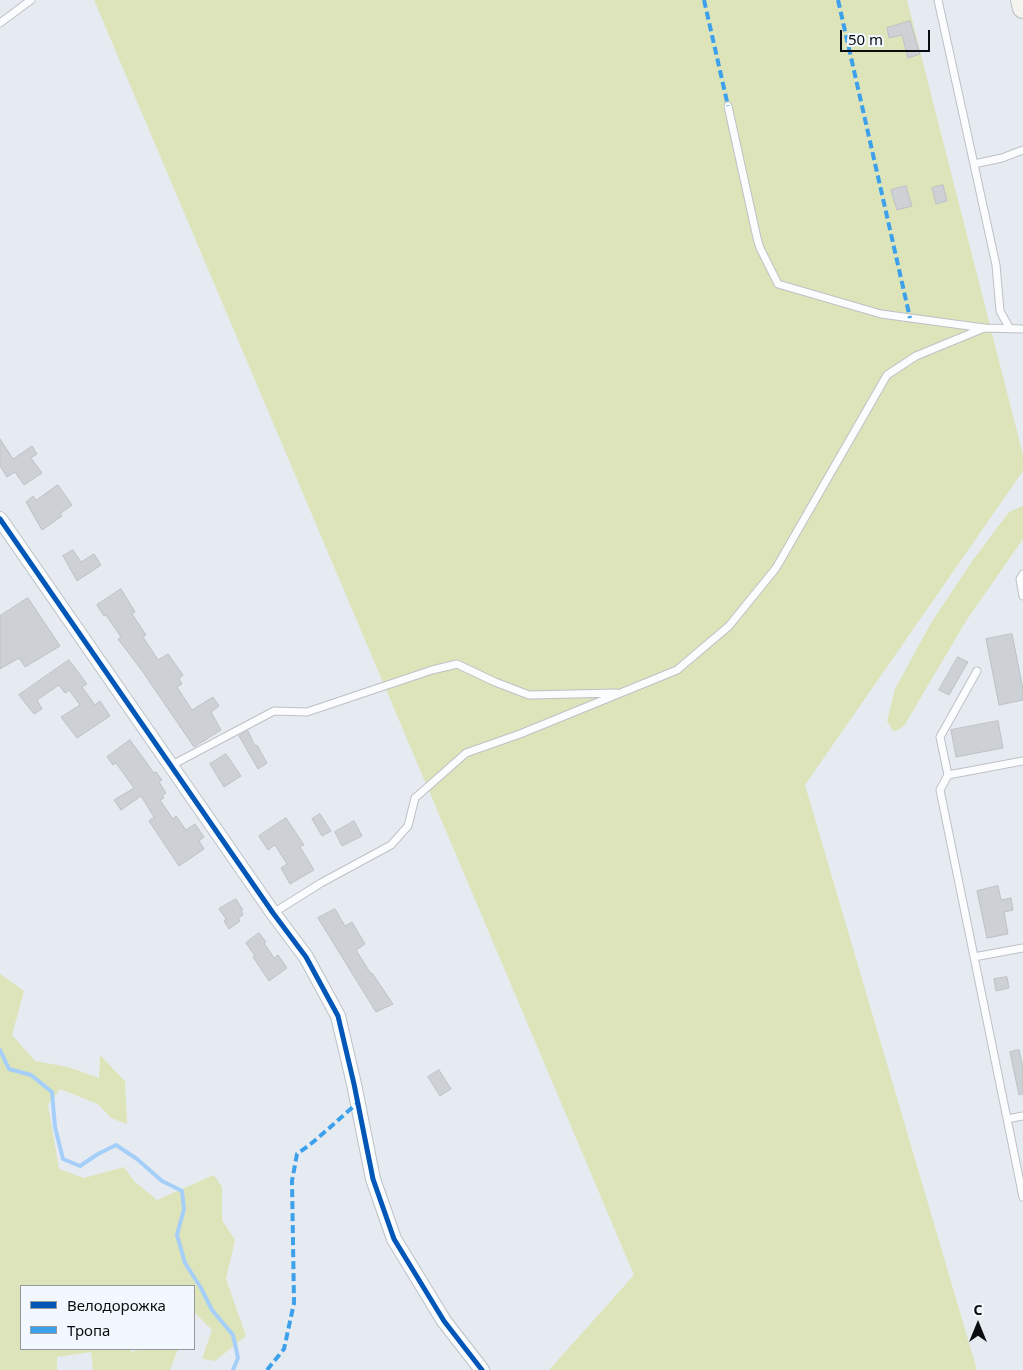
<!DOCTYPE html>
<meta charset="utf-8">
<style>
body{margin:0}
#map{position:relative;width:1023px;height:1370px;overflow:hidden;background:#e6ebf1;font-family:"Noto Sans",sans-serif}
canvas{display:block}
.legend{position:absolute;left:20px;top:1285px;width:175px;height:65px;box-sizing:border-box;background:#f2f8fe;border:1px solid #959a9f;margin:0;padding:6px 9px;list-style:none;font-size:15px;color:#0a0d10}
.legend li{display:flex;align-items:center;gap:10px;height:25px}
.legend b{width:25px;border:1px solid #959a9f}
.north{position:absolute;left:953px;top:1300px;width:50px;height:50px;-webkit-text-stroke:4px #f2f8fe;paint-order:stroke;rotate:0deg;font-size:14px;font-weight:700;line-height:20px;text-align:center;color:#0a0d10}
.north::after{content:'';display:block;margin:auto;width:18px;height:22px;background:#0a0d10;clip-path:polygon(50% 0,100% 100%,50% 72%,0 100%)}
.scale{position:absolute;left:840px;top:30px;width:90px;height:22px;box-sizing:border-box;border:2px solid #0a0d10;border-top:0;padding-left:6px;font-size:15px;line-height:18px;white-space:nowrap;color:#0a0d10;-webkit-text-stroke:4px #f2f8fe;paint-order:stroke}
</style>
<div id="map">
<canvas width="1023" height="1370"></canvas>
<ul class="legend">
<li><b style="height:6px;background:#0057b8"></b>Велодорожка</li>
<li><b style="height:6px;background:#3ca1ea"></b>Тропа</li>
</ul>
<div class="north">С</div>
<div class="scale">50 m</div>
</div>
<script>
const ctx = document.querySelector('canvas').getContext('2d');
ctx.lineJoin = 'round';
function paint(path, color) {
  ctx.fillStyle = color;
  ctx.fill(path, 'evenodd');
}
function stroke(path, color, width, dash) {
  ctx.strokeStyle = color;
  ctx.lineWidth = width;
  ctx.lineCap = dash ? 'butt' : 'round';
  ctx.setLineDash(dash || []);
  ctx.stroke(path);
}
const green = new Path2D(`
 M94,0h813l116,455v16l-218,314 172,585h-428l85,-95z
 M1023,506v33l-57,82 -62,105 -10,6 -7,-11 8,-32 36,-66 42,-63 36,-48z
 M0,974l24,17 -12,44 23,26 33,6 31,11 1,-23 25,26 2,43 -16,-6 -13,-14 -38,-15 -12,16 11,64 25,9 40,-11 10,14 23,19 57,-25 8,12v33l13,20 -9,39 20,57 -31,25 -13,-2 10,-29 -18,-18v-26h-173v63h109l1,3 12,-3h35l-8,21h-77l-2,-18 -34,5v13h-57z`);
const stream = new Path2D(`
 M0,1050l9,19 22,6 21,17 3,35 8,32 17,7 18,-12 18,-9 21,14 25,22 20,10 2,18 -7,26 8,28 16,25 11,22 21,25 5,23 -5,12`);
const building = new Path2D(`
 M910,21l10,33 -12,4 -6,-23 -13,3 -2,-10z
 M943,185l4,16 -11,3 -4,-16z
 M906,186l6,20 -15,4 -6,-20z
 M0,439l13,20 19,-13 5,8 -6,4 11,15 -18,12 -9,-13 -8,5 -7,-11z
 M58,485l14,20 -12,9 2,2 -20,14 -16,-28 7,-6 3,4z
 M73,550l8,12 13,-8 7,11 -24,16 -14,-25z
 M121,589l14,23 -3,2 14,21 -3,2 15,23 10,-6 15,21 -4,4 3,5 -5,3 15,23 21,-13 6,9 -8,6 10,18 -27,17 -51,-75 -25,-33 3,-2 -15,-22 -2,1 -7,-11z
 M28,598l32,48 -35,21 -6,-9 -19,11v-53z
 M1012,634l11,55v11l-24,5 -13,-66z
 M958,657l10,5 -19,33 -10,-5z
 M69,660l18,24 -5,3 13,18 5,-4 10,15 -33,22 -16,-21 19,-12 -11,-15 -4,3 -6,-8 -22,15 5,9 -8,5 -15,-19z
 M998,721l5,27 -47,9 -5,-27z
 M248,731l7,15 2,-1 10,18 -9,6 -19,-33z
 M130,740l24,33 2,-1 6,8 -3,2 7,11 -4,3 2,2 -4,2 13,19 3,-3 10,14 9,-6 9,13 -5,4 5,8 -25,17 -30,-45 5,-4 -13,-21 -20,14 -7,-10 20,-12 -18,-25 -3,2 -6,-8z
 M226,754l15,22 -17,11 -14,-23z
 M320,814l11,17 -9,5 -10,-17z
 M286,818l18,27 -4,2 14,23 -24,14 -9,-16 6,-4 -12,-19 -7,5 -9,-14z
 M354,821l8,15 -20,10 -7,-14z
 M998,886l3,14 10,-2 2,12 -9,2 4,22 -21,4 -10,-47z
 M236,899l7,11 -2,1 2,4 -5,3 2,3 -11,8 -5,-8 2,-2 -7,-10z
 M335,909l10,17 7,-4 13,22 -9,6 15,24 1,-1 21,31 -17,8 -58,-94z
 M259,933l7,9 -2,1 10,15 4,-3 9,13 -18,13 -16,-24 2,-1 -9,-13z
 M1007,977l2,11 -13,3 -2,-12z
 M1019,1050l4,17v27l-4,1 -9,-43z
 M439,1070l12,19 -11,7 -12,-19z`);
const service = new Path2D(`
 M938,0l58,265 4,46 10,18
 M0,23l31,-23
 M728,106l29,132 3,10 18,36 103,30 103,14 39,1
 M974,164l28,-6 21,-8
 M1023,574l-3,5 3,17
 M1023,761l-75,14 -8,15 83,407
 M172,765l102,-54 33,1 125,-42 25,-6 38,18 34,13 87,-2
 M948,775l-8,-38 37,-66
 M273,913l48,-30 70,-38 17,-19 7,-28 51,-45 54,-19 157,-64 52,-44 47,-58 111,-193 29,-19 68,-28
 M974,957l49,-9
 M1007,1119l16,-3`);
const minor = new Path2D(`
 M0,519l273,394 33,44 32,59 16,68 19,95 21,60 50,82 38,49`);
const secondary = new Path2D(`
 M1021,0l2,8`);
const quiet = new Path2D(`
 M704,0l24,106
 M838,0l72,318
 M267,1370l17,-21 10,-46 -2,-122 5,-27c22,-15 40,-34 61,-51`);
const cycleway = new Path2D(`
 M0,519l273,394 33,44 32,59 16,68 19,95 21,60 50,82 38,49`);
paint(green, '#dde4ba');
stroke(stream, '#a5cff9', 4);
paint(building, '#cdd1d6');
stroke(building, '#bdc1c6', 1);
stroke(service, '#bdc1c6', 9);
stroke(minor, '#bdc1c6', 16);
stroke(secondary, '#bdc1c6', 22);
stroke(service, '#fbfcfd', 7);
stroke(minor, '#fbfcfd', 14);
stroke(secondary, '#f3f4f0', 20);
stroke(quiet, '#3ca1ea', 4, [8, 4]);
stroke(cycleway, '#0057b8', 5);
</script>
